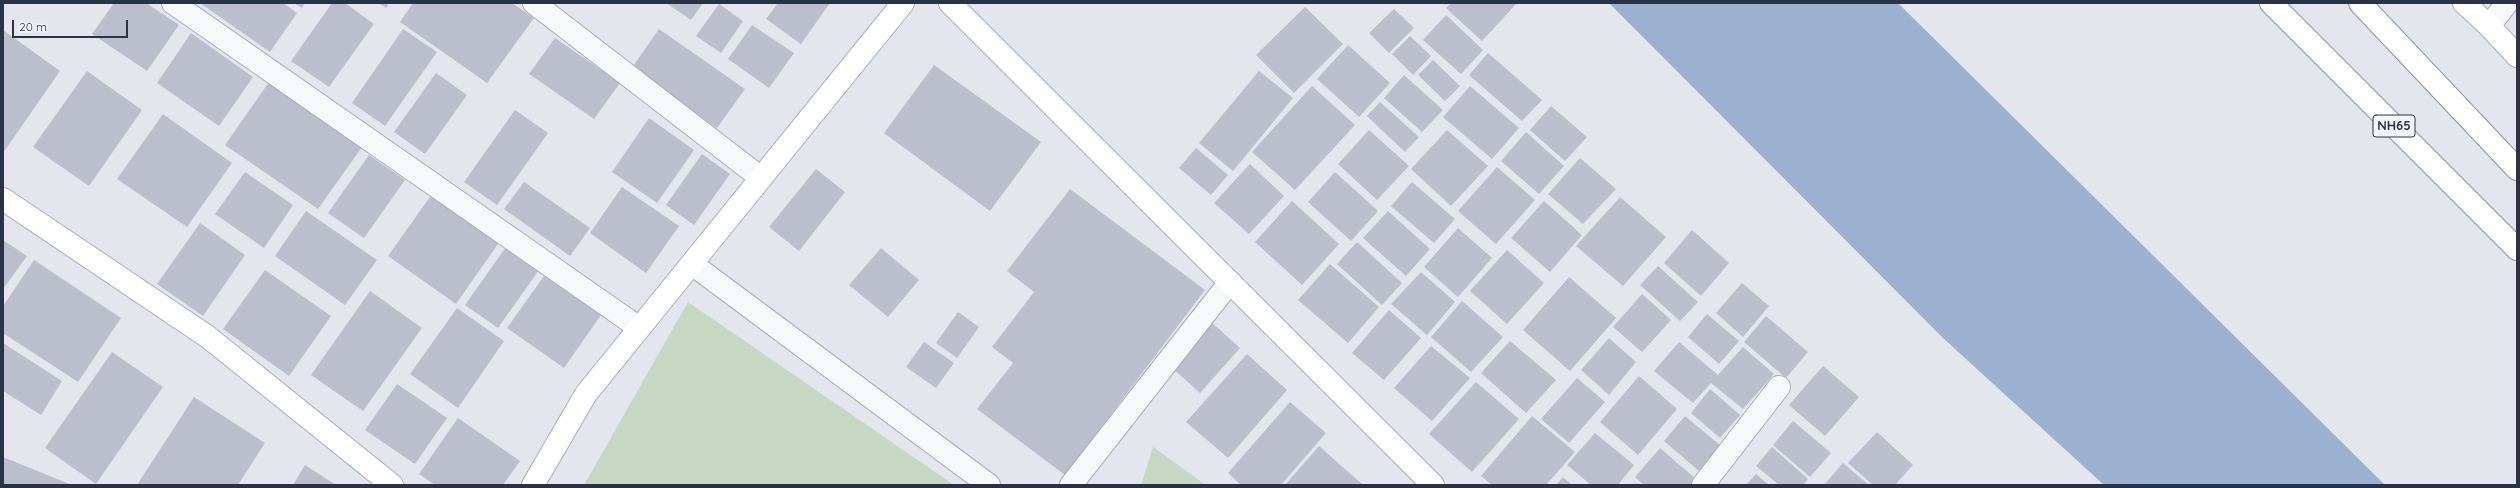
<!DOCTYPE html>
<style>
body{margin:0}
#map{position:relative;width:2520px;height:488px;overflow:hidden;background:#e3e6ec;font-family:Quicksand,sans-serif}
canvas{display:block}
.frame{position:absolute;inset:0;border:4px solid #293247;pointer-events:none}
.scale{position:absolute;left:12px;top:20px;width:116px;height:18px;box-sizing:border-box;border:2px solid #293247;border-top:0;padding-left:5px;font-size:12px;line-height:14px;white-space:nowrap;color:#293247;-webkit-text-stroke:3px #f3f5f9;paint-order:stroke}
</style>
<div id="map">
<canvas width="2520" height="488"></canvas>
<div class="frame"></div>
<div class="scale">20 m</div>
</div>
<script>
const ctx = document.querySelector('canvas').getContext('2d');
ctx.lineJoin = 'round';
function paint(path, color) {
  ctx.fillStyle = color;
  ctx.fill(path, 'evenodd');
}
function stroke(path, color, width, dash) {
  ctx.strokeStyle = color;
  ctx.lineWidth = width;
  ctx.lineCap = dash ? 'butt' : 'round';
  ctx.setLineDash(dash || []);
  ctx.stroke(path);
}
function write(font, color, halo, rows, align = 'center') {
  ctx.font = font + ' Quicksand,sans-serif';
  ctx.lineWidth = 3;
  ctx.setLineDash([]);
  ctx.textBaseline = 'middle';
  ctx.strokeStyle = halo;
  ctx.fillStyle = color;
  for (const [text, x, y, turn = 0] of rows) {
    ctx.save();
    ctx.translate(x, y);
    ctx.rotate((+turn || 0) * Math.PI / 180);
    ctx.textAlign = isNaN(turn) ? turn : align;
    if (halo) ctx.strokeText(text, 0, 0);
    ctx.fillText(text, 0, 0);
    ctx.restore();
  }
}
const green = new Path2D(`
 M688,302l266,183h-370z
 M1153,447l53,38h-65z`);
const water = new Path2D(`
 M1609,3h289l487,482h-281l-161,-147z`);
const building = new Path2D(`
 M114,3h32l33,22 -32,46 -55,-37z
 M200,3h83l14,10 -27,39z
 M294,3h11l-3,5z
 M332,3h13l29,21 -45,63 -38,-26z
 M378,3h11l-3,5z
 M413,3h99l22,15 -47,65 -87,-61z
 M666,3h37l-12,17z
 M778,3h52l-29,41 -35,-25z
 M1451,3h66l-35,38 -36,-33z
 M719,4l24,17 -22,32 -25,-17z
 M1305,7l38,37 -49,49 -38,-38z
 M1394,9l20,19 -25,25 -20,-20z
 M1446,15l37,35 -22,24 -38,-34z
 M752,25l42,28 -25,35 -41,-29z
 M403,29l34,23 -52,74 -33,-23z
 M659,29l86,60 -28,39 -86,-59z
 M3,30l57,41 -57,82z
 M191,33l62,44 -34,49 -62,-43z
 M1410,36l21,20 -18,19 -21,-21z
 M555,38l65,45 -26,36 -65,-45z
 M1348,45l42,38 -31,34 -42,-38z
 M1488,53l54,47 -20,21 -53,-46z
 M1433,60l27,26 -15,15 -27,-26z
 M934,65l107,77 -51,69 -106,-78z
 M87,71l55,39 -53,76 -56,-39z
 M1259,71l34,27 -60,73 -34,-28z
 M436,73l31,22 -42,59 -31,-22z
 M1404,75l39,35 -21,22 -38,-34z
 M269,82l93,65 -44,62 -93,-64z
 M1312,86l43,39 -60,65 -43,-38z
 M1470,86l49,42 -27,31 -49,-42z
 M1380,102l39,35 -14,15 -38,-36z
 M1551,106l36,31 -22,24 -35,-31z
 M515,110l33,23 -51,72 -33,-23z
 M163,114l69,49 -45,64 -70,-48z
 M649,118l45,32 -37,53 -45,-31z
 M1369,130l40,36 -32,34 -39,-36z
 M1447,130l41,36 -37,40 -40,-37z
 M1526,132l38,34 -25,28 -38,-33z
 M1196,148l32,27 -17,20 -32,-27z
 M702,154l28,20 -36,51 -28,-20z
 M369,155l36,25 -41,58 -36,-25z
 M1580,158l36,31 -33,35 -35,-30z
 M1250,164l34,32 -35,38 -35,-31z
 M1497,167l38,33 -39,44 -38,-33z
 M816,169l29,23 -46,59 -30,-24z
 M245,172l48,33 -29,43 -49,-34z
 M1335,172l43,39 -27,30 -43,-39z
 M524,182l66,46 -20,28 -66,-47z
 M1412,182l43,37 -21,24 -43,-37z
 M622,187l57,39 -33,47 -56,-40z
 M1070,189l135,101 -140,185 -88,-66 36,-46 -21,-16 42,-55 -27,-21z
 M432,194l68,47 -44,63 -68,-48z
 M1620,197l46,40 -43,49 -47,-40z
 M1292,201l47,43 -37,41 -47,-43z
 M1544,201l38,34 -32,37 -39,-34z
 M306,211l71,49 -32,45 -70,-49z
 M1388,211l42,38 -24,27 -43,-38z
 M200,223l45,32 -42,61 -46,-32z
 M1458,228l34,30 -34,39 -34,-30z
 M1692,230l37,33 -28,33 -37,-33z
 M3,240l24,16 -24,33z
 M1357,242l45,41 -20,22 -45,-41z
 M506,247l33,23 -41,58 -33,-23z
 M881,248l38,32 -31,37 -39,-32z
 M1507,250l37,33 -37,41 -37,-33z
 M34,260l87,58 -43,64 -75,-49v-27z
 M1330,264l49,43 -31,36 -50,-43z
 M1658,266l40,36 -18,19 -40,-36z
 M265,270l66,46 -42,60 -66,-47z
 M1421,272l34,30 -28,33 -36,-31z
 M544,276l57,39 -37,53 -57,-40z
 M1569,277l47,41 -46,53 -47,-41z
 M1742,283l27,23 -26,31 -27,-24z
 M370,291l52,37 -59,83 -52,-36z
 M1642,294l29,26 -29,32 -29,-25z
 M1462,301l41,36 -32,35 -40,-35z
 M457,308l47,33 -46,67 -48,-34z
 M1389,310l32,28 -37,42 -32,-27z
 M958,312l21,15 -22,31 -21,-15z
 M1707,314l32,27 -20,23 -31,-27z
 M1766,316l42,36 -22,26 -42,-36z
 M1211,322l29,26 -40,45 -29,-26z
 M1609,338l27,24 -27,33 -28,-25z
 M1510,341l46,39 -30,33 -45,-40z
 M924,342l30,21 -18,25 -30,-21z
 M1679,342l39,33 25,-28 31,27 -31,35 -32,-26 -18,20 -39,-32z
 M3,343l59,38 -21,34 -38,-24z
 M1431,346l39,32 -38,43 -38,-33z
 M112,352l51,35 -67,97 -51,-36z
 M1247,354l40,36 -59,68 -42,-36z
 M1823,366l36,31 -34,39 -36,-31z
 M1639,376l38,33 -39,46 -38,-33z
 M1577,378l28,24 -36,41 -28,-24z
 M1476,382l43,37 -47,53 -43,-38z
 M397,384l50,34 -32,46 -50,-34z
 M1710,389l30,26 -20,23 -29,-25z
 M194,397l71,46 -27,42h-101z
 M1290,402l36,31 -45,52h-40l-13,-12z
 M1532,416l43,36 -29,33h-54l-11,-9z
 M1685,416l36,30 -22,25 -35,-30z
 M458,418l62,43 -17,24h-68l-16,-11z
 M1793,421l38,32 -21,24 -37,-32z
 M1877,432l36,33 -18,20h-22l-25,-22z
 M1595,433l39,32 -16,20h-27l-24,-20z
 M1319,446l44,39h-78z
 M1772,447l36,32 -5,6h-24l-23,-19z
 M1660,448l37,32 -5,5h-48l-9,-8z
 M3,457l69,28h-69z
 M1843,463l26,22h-45z
 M305,465l31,20h-43z
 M1756,474l13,11h-23z
 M1563,477l9,8h-16z`);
const street = new Path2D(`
 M173,3l465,324
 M534,3l227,175
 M2489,26l18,-23
 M692,264l297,221
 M1071,485l159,-203
 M1703,485l76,-98`);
const secondary = new Path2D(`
 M950,3l483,482
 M2464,3l25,23 28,30
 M3,199l205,138 184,148
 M533,485l53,-91 317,-391`);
const highway = new Path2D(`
 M2271,3l246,246
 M2360,3l157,166`);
const shields = [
 [2394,126,42]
];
const shieldNames = [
 ["NH65",2394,126]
];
paint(green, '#c7d7c4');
paint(water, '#9bb1cf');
paint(building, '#babfcb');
stroke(street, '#a7acb7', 24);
stroke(secondary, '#a7acb7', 24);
stroke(highway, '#8992a5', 24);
stroke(street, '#f7f8fa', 22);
stroke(secondary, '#fff', 22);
stroke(highway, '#fff', 22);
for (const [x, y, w] of shields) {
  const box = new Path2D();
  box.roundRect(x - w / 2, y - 11, w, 22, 3);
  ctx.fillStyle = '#f3f5f9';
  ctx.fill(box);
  stroke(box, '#293247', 1);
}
write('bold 13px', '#293247', null, shieldNames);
</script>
